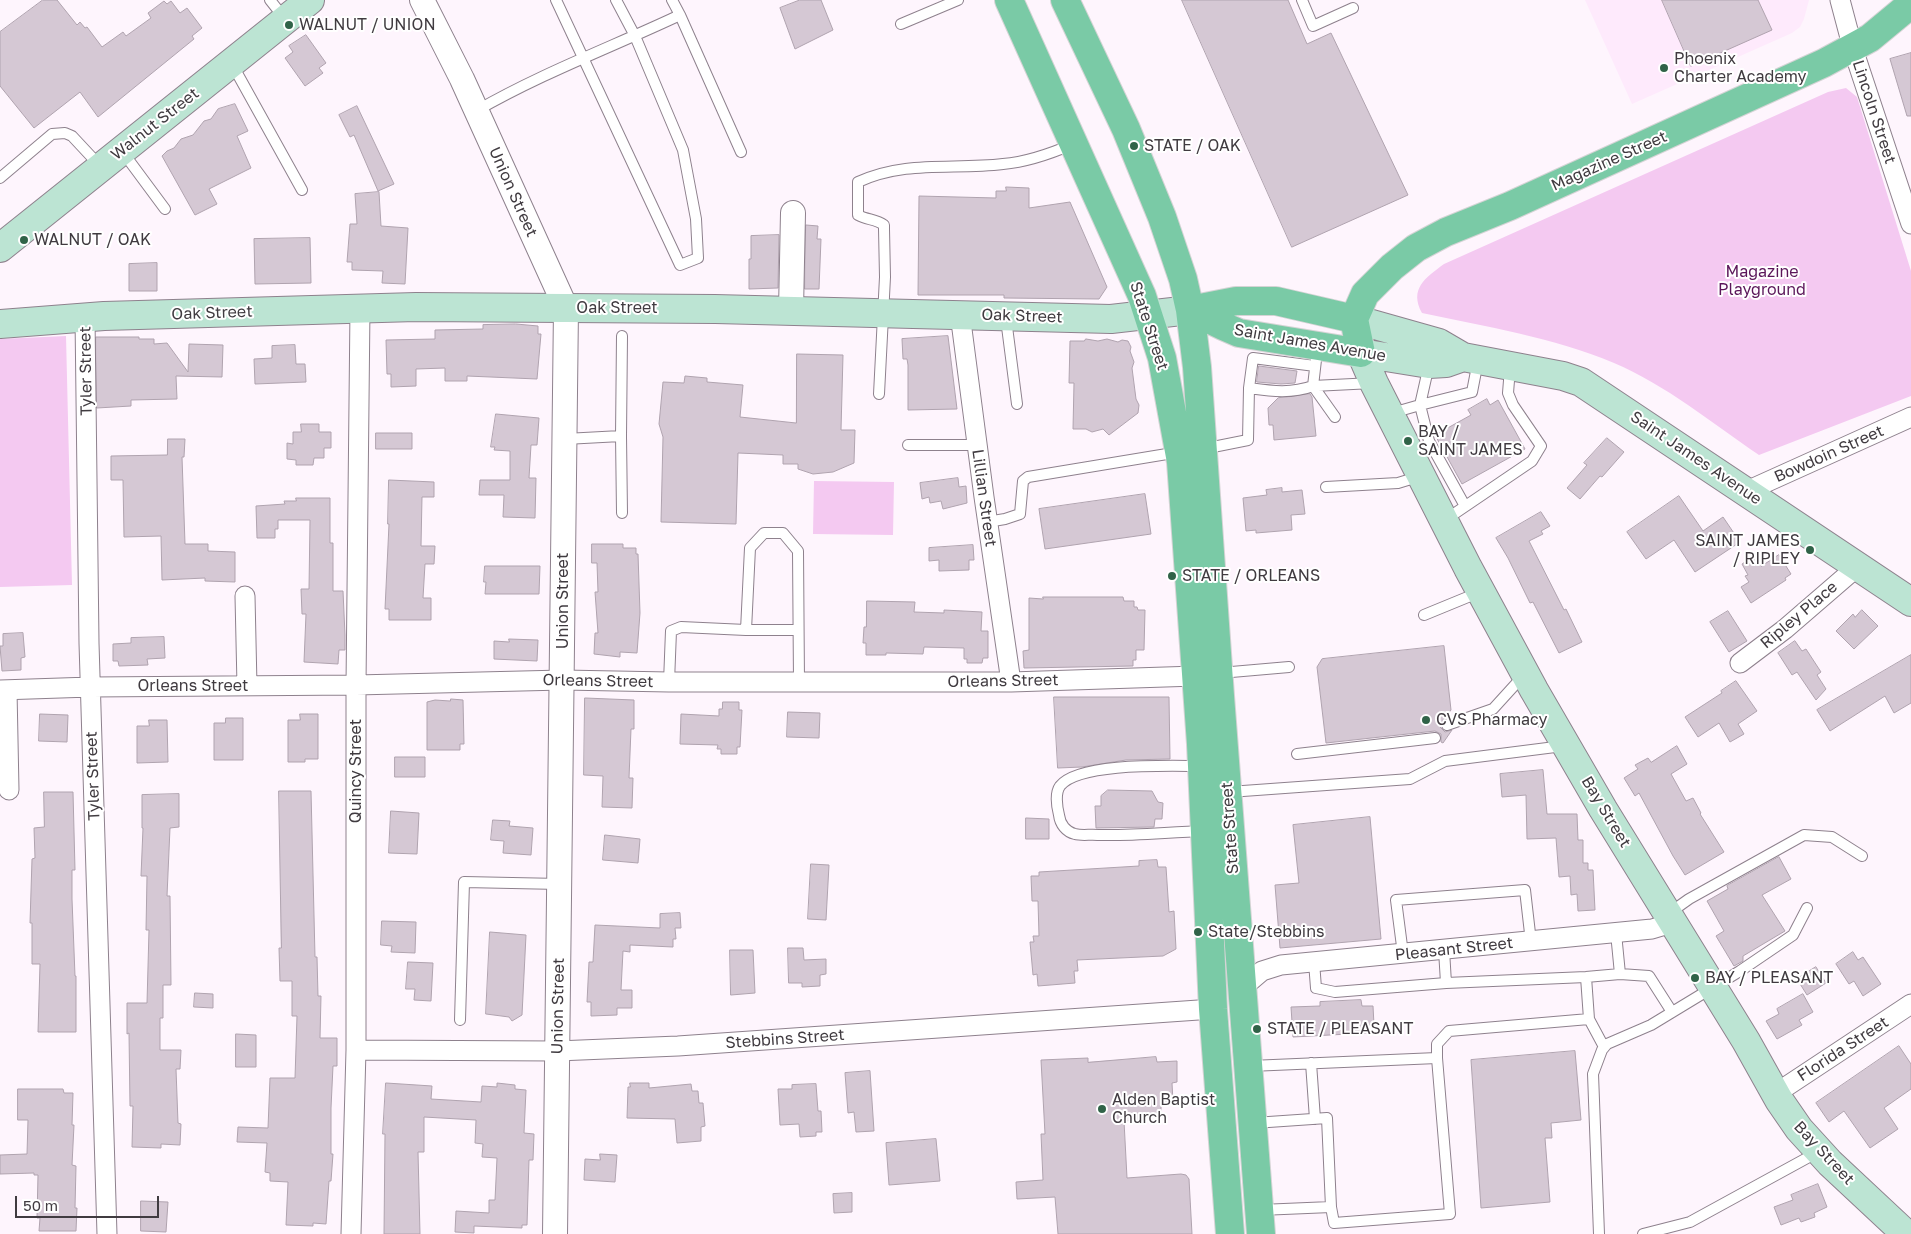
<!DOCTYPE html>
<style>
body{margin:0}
#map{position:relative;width:1911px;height:1234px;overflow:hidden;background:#fef5fd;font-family:"Golos Text",sans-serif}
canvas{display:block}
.scale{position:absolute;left:15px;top:1196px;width:144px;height:22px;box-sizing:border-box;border:2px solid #403b40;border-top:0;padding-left:6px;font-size:15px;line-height:18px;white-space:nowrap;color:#403b40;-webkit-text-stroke:4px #fff;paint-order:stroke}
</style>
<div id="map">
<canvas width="1911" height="1234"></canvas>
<div class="scale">50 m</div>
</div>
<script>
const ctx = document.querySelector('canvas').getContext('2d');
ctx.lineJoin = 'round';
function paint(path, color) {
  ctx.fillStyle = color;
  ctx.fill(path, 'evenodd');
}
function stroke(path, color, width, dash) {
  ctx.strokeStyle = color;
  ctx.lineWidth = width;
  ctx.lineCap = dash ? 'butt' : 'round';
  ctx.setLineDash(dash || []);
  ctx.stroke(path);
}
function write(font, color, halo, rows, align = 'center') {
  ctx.font = font + ' "Golos Text",sans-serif';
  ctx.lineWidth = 4;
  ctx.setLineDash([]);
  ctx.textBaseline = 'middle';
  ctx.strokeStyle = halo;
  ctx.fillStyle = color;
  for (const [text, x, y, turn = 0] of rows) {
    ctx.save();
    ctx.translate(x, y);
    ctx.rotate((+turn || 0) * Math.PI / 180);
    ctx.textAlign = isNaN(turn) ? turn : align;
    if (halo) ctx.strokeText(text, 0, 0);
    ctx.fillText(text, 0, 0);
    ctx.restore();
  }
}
const built = new Path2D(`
 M1585,0h224l-5,19 -4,8 -8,6 -160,71z`);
const green = new Path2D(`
 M1846,88l11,9 54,174v125l-152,59c-47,-32 -93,-70 -145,-92 -61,-26 -128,-36 -192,-50 -13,-24 3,-35 22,-49l384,-172z
 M66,336l6,249 -72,2v-248z
 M814,481l80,1 -1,53 -80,-1z`);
const building = new Path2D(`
 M43,0h14l20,25 3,-3 5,6 2,-1 15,20 21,-15 3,4 25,-18 -3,-5 16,-12 3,3 4,-3 9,12 7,-5 15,20 -10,8 2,3 -96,78 -18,-25 -46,36 -34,-42v-54z
 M800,0h21l12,30 -38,19 -15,-41z
 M1182,0h106l19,44 24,-11 77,162 -116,52z
 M1662,0h96l14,30 -81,36z
 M306,35l20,28 -7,5 4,5 -18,13 -20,-28 8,-6 -4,-6z
 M1911,53v63h-4l-17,-57z
 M235,104l13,27 -11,5 14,32 -42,21 8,15 -22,11 -33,-59 5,-5 7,-3 7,-9 12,-4 11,-14 7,-2 7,-10z
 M357,106l37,78 -16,7 -24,-56 -4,2 -11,-22z
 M1006,187l23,1v20l41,-6 37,85 -8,12 -95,-1v-3h-86l1,-99 77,2v-7h10z
 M379,192l2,34 27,2 -3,56 -23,-1 1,-12 -31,-1v-8h-5l3,-38h7l-2,-30z
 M806,225l12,1 -1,13h4l-2,50h-14z
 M779,235l-1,53 -29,1v-30h2v-23z
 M310,238l1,45 -56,1 -1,-45z
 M157,263v28h-28v-27z
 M516,324l22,2v8h3l-4,45 -70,-3v5h-22v-13l-29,1v17l-25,1v-13h-4l-1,-34 49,-1v-9l48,-1v-4z
 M948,336l9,73 -49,1v-45l-1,-6h-4l-1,-20z
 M96,337h43v2h15v5l13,-1 21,29 1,-28 34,1 -1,32 -46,-1 1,23 -46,1v6l-34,2z
 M1086,339l12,2 9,-2 11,3 4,-2 6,1 3,6 -1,4 4,11 -2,6 4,31 3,6 -1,8 -29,22 -6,-6 -11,3 -6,-3h-13l1,-46h-5l1,-42h14z
 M295,345l1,19h9l1,18 -51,2 -1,-25 18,-1v-12z
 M797,354l46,1 -2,75h14l-1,33 -21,9 -20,2 -15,-5v-5h-15v-9l-45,-2 -2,71 -75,-2 2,-85 -4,-13 4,-42 21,1 1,-7 22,2v4l36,3 -3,32 56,6z
 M1259,366l38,5 -2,12 -14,1 -24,-2z
 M1310,394l2,3 4,39 -42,4 -1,-15h-4l-1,-17 10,-10z
 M1487,399l3,6 8,-5 27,49 -63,35 -27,-49 36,-20 -3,-5z
 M496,414l43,4 -2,27h-6l-2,33h7l-1,40 -32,-1 1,-22h-25l1,-15h30v-29l-16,-1 1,-3h-4z
 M301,424h18v8h12v16h-7v10h-10l-1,7h-17v-5l-9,-1v-16l6,1v-12h8z
 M376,433h36v16h-36z
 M1607,438l17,14 -22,25 -2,-1 -20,23 -13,-11 20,-23 -3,-2z
 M168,439h17l-1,18h-2l3,87h23v7l27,1v30l-30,-1v-3l-43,2 -1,-44 -37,1 -1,-57h-12v-24l56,-1z
 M958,478l1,9 7,-1 1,17 -24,6 -2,-8 -11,2 -1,-6 -7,2 -2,-16z
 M389,480l45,2v15h-12l-1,49h14l-1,18h-9l-2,34h8v22h-42v-11h-4l4,-85h-1z
 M1282,488v4l20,-2 3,24 -14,1 1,15 -36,3v-3l-10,1 -3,-33 24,-3 -1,-5z
 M1145,494l6,40 -106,15 -6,-40z
 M1679,496l24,35 20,-14 17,25 -45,30 -21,-32 -28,19 -19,-27z
 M296,498h34v45h3v48h10l2,44v15h-6l-1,14 -34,-2 2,-48h-4l-1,-25h8l1,-69h-32v9h-3v9h-18l-1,-32 29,-2 -1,-3h12z
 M1541,512l9,14 -9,5 2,3 -14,7 35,69 2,-1 16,33 -23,11 -26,-51 -3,1 -22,-45 -12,-20z
 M592,544h31v4h13v6h2l2,59 -3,40 -17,-1v5l-26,-3 1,-21h3l-3,-41h3l-1,-29h-5z
 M973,545l1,15h-5v10l-30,1v-11l-10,1v-13z
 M1779,555l12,19 -6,4 1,2 -35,23 -10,-16 8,-5 -4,-6 3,-1 -6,-11 12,-8 7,10z
 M485,566h55l-1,28h-54l1,-12h-2z
 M1043,597h80l1,4h10v6h3l1,3h7l-1,40h-8v10h-3v6l-109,2 -1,-17 6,-1v-52l14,1z
 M867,601l48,1 -1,10 30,1v-3l38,2 -1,19h7v27h-5l-1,5h-15v-4h-3v-11l-40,-1 -1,7 -37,-1v2h-20v-12h-3l1,-16h2z
 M1862,610l16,16 -24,23 -18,-18 17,-17 2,3z
 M1728,611l19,30 -18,11 -19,-30z
 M23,633l2,24 -4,1v12l-19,1 -2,-25h3v-12z
 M164,637l1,21 -18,1 1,6 -29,1 -1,-5h-5v-17l18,-1v-5z
 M509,639l29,1 -1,21 -43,-2v-18l15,1z
 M1795,641l7,10 4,-2 15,23 -4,3 9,14 -10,11 -19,-28 -5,3 -14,-22z
 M1444,646l7,64 -9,11 -2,6 5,5 7,-2 -9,13 -2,-1v-8l-6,-3 -109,12 -9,-76 5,-8z
 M1911,655v48l-17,10 -9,-17 -55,35 -13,-21z
 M1736,681l21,30 -19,13 6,10 -14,8 -11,-19 -21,14 -13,-20 37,-24 -1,-2z
 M1054,697h115l1,62 -44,1 -44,7 -24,1z
 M585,698l49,2v29h-3l-2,49h4l-1,30 -30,-1 1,-31 -19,-1z
 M451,699l12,1 1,44h-4v6h-33v-48l8,-2 15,1z
 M723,702h16v8h3l-2,37h-3v7h-16v-5h-4l1,-4 -38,-1 1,-30 38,2v-7h3z
 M788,712l32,1 -1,25 -32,-1z
 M40,714l28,1 -1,27 -28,-1z
 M300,714h18v45h-13v3h-17v-42h12z
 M226,718h17v42h-29v-37h11z
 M149,720h18l1,42 -31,1v-37h12z
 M1677,746l10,18 -16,10 15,27 7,-3 8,15 -1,1 24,38 -39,23 -12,-19 -34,-63 -4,3 -11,-18 14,-9 -3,-4 13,-7 3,4z
 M395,757h30v20h-30z
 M1543,770l4,44h30l1,26h5v23h5v7h5l2,40 -17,1 -1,-17 -6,1 -1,-19 -11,1 -3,-39 -29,1 -1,-44 -24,2 -2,-23z
 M1108,790l44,1 6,11 5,1 -1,16h-7l-1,8 -58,1 -1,-22h6v-10z
 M279,791h32l4,166h2l1,39h3l-1,42h17v28h-4l-2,42v46h2l-2,27h-2l-3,43 -13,-1v3l-27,-1 2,-43 -18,-1v-8l-5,-1 2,-29 -30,-1 1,-15 30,1 2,-50h25l2,-62h-5v-35h-12l-1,-33h2z
 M44,792h29l2,78h-3v29l3,77h1v56h-38l2,-68h-8v-41h-2l2,-64 3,-1 -1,-30 10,-1z
 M179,794v33l-9,1 -3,68h3l1,89h-8v33h-3v32h21l-1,19h-4l2,54 3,1 -1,21 -19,-1v4l-29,-1 1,-41h-3l-1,-73 -2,1v-31h20l2,-73h-3l1,-54h-6l2,-48h-1v-33z
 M391,811l28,2 -2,41 -28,-1z
 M1370,817l11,122 -101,9 -5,-63 24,-2 -6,-58z
 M1026,818l23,1v20h-23z
 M493,820l17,1 -1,5 24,2 -2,27 -28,-2 1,-12 -13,-1z
 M605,835l35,4 -2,24 -35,-3z
 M1779,857l12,22 -29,16 23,36 -42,25v5l-9,5 -18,-30 8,-5 -17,-30 21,-12 -1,-3z
 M1157,860l1,7h8l3,45 5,-1 2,38 -13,7 -86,4 1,11h-4l1,12 -37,3 -1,-12 -4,1 -3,-33h4l-1,-6h6l-1,-35h-6l-1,-25h8v-4l100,-6v-5z
 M811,864l18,1 -3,55 -18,-1z
 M680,913l1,15h-6l1,11h-3v8l-43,-2v7l-7,-1 -2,39h11v18h-15v7l-26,1v-14h-4l2,-40h4l2,-37 65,3v-14z
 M382,921l34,1 -1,31 -24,-1 1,-6 -11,-1z
 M490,932l36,3 -4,80 -10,6 -3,-4 -23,-3z
 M788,948h15l1,12 22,-1v15l-6,1v11l-18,1v-4h-13z
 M730,950h23l2,43 -24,2z
 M1853,952l5,8 5,-3 18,27 -18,12 -9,-15 -5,3 -13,-20z
 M408,962l25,1 -2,38 -17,-1 1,-11h-9z
 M1816,967l10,16 -19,12 -10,-16z
 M195,993l18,1v14l-19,-1z
 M1803,994l10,18 -14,8 3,5 -25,14 -11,-18 13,-7 -2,-5z
 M1361,1000l1,6h11l1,19h-7v8l-74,4 -2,-30 29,-1v-4z
 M236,1034l20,1v32h-20z
 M1899,1046l12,18v25l-27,19 14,21 -28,19 -26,-37 -15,11 -13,-19z
 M1575,1051l6,69 -30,3 1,15h-7l5,64 -69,6 -10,-148z
 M1156,1057l1,5 20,-1v21l-5,1 1,19h-12v14l-16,1v3l-21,1 3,57 54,-4 5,1 3,4 3,55h-134l-3,-37 -38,2 -1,-17 27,-2 -2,-46h4l-4,-74 47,-2v4z
 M870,1071l4,60 -18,1 -2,-20 -6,1 -3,-40z
 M386,1083l46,3 -1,13 50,3 1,-16 15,1v-4l18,2v4l11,1 -2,43 10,1 -1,26h-4l-2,65h-5v3l-48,-2v7l-19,-1 1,-21 33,2v-13h6l2,-42 -15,-1 1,-13 -8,-1 1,-23 -52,-3v35h-6l2,82h-36l1,-100h-2z
 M630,1083h19v5l42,-4 1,7h6l1,12h4l2,23 -4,1v14l-24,2 -2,-24 -48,-1 1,-31h2z
 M816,1084l2,27h3l1,21h-6v4l-16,1 -1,-13 -19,1 -2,-36h14v-4z
 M18,1089h45l1,4h9l-1,32h2l-2,40 4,1 -1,42h2l-1,23h-37l1,-13h-3l1,-43h-4v-2l-34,1v-19l27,-1 1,-34h-10z
 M936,1139l4,42 -51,4 -3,-42z
 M600,1154l17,1 -2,27 -31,-2 1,-21 15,1z
 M1818,1184l9,23 -13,6 1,4 -14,5 -2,-4 -18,7 -7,-18 19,-7 -2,-5z
 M852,1193v19l-18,1 -1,-19z
 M141,1201l27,1 -2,30 -25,-1z`);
const service = new Path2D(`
 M270,0l15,19
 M556,0l124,265 18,-7 -2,-39 -13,-69 -48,-114 -19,-36
 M1302,0l11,26 40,-18
 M680,15l61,137
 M901,24l57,-24
 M232,64l70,126
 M476,111c66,-38 136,-64 204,-96l-8,-15
 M122,151l43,58
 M0,178l52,-44 13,-1 7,3 28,30
 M1006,319l11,85
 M1316,360l-3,26 60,-3
 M1249,388c22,3 42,6 64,-2l22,31
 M879,394l6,-117 -1,-48v-4c-8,-6 -17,-5 -26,-10v-33c48,-22 94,-12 145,-18 24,-2 47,-10 70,-20
 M1392,413l28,-8 9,-40
 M621,436l1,77
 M565,439l56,-3 1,-100
 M1429,441l36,65
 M908,445h69
 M1203,449l45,-9 1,-52 4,-30 62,8
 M1414,458l11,-7 4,-10 -9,-36 52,-13 6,-31
 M1326,487l72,-4 23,-7
 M1445,520l87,-59 9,-15 -28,-41 -5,-12 2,-25
 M987,522l18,-3 15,-5 3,-33 5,-4 151,-25
 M1424,615l56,-23
 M798,630h-52l4,-82 14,-15h19l15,18 1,131
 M1220,673l69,-6
 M669,682l2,-51 10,-4 65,3
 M1447,725l46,-16 30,-33
 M1297,754l138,-16
 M1201,766c-30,0 -122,-4 -141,20 -5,7 -3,21 -1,29 1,9 7,17 16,19 7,2 16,0 23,1 35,1 71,-3 106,-4
 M1229,792l181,-13 35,-18 118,-15
 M1668,914l21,-15 115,-64 28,2 30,19
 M1444,950l2,33
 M1403,954l-7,-54 129,-10 6,52
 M1314,962l2,26 19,4 111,-9 140,-6 34,-3 -4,-41
 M1620,974l29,2 23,36
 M1586,977l3,42
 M460,1020l4,-138 96,2
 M1311,1063l4,56
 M1250,1066l187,-8
 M1254,1123l73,-5 4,89 3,16 116,-9 -13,-156v-14l12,-13 140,-12 15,28
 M1260,1210l71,-3
 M1599,1234l-6,-160 9,-24 5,-6 44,-19 89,-54 53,-36 14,-27
 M1643,1234l47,-12 128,-70`);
const minor = new Path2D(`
 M1840,0l13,49 58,175
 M960,314l24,183 27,185
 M85,317l4,326 18,591
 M1747,491l164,-74
 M245,596l2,90
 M1740,663l45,-34 73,-63
 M0,690l91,-3 265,-2 207,-5 106,2h342l185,-6
 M7,690l2,100
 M1242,988l20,-17 19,-6 371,-36 20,-6
 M356,1050l201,1 121,-5 535,-37
 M1775,1094l136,-90
 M351,1234l5,-184v-365l4,-377`);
const tertiary = new Path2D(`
 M422,0l40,79 104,229 -11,926
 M791,310l2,-97`);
const secondary = new Path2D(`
 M0,248l310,-248
 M1354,319l85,24 24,14 100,19 18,6 330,220
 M0,324l104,-8 312,-9 299,2 396,10 79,-9
 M1361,353l13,30 94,185 66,122 69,119 143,232 33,59 20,29 31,34 76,71
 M1361,353l68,11 17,-1 17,-6`);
const primary = new Path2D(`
 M1009,0l133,296 20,62 19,104 20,282 12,265 17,225
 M1065,0l61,129 36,88 21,62 7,31 7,57 23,329 41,538
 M1190,310l33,16 16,7 122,20 -7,-34 11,-25 27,-27 24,-19 30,-16 64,-26 314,-143 46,-25 41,-34
 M1190,310l46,-9h40l78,18`);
const markers = [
 [289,25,5,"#306348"],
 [1664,68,5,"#306348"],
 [1134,146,5,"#306348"],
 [24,240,5,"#306348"],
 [1408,441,5,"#306348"],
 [1810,550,5,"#306348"],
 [1172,576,5,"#306348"],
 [1426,720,5,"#306348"],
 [1198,932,5,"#306348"],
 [1695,978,5,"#306348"],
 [1257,1029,5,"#306348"],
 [1102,1109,5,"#306348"]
];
const poiNames = [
 ["WALNUT / UNION",299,25],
 ["Phoenix",1674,59],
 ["Charter Academy",1674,77],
 ["STATE / OAK",1144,146],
 ["WALNUT / OAK",34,240],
 ["BAY /",1418,432],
 ["SAINT JAMES",1418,450],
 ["SAINT JAMES",1800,541,"right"],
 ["/ RIPLEY",1800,559,"right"],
 ["STATE / ORLEANS",1182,576],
 ["CVS Pharmacy",1436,720],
 ["State/Stebbins",1208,932],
 ["BAY / PLEASANT",1705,978],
 ["STATE / PLEASANT",1267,1029],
 ["Alden Baptist",1112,1100],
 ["Church",1112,1118]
];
const streetNames = [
 ["Lincoln Street",1874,112,72],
 ["Walnut Street",155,124,-38],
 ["Magazine Street",1609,161,-24],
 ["Union Street",513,192,66],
 ["Oak Street",617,308],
 ["Oak Street",212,313,-2],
 ["Oak Street",1022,316,2],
 ["State Street",1149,326,72],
 ["Saint James Avenue",1310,343,10],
 ["Tyler Street",86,371,-91],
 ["Bowdoin Street",1829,454,-24],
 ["Saint James Avenue",1696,458,34],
 ["Lillian Street",984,498,82],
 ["Union Street",563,601,-90],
 ["Ripley Place",1799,615,-40],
 ["Orleans Street",598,681,1],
 ["Orleans Street",1003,681,-1],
 ["Orleans Street",193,686],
 ["Quincy Street",356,771,-90],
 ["Tyler Street",93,776,-92],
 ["Bay Street",1606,812,59],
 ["State Street",1230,828,-94],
 ["Pleasant Street",1454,949,-6],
 ["Union Street",558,1006,-89],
 ["Stebbins Street",785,1039,-4],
 ["Florida Street",1843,1049,-33],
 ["Bay Street",1824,1153,47]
];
const parkNames = [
 ["Magazine",1762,272],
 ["Playground",1762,290]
];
paint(built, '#feeafc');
paint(green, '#f4c9f1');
paint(building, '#d5c8d4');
stroke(building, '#b0a3af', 1);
stroke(service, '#8e818d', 12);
stroke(minor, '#8e818d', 21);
stroke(tertiary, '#8e818d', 26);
stroke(secondary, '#8e818d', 30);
stroke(primary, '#d5d4d5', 30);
stroke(service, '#fff', 10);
stroke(minor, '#fff', 19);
stroke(tertiary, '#fff', 24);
stroke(secondary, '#bce4d3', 28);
stroke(primary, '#7acaa6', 28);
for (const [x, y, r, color] of markers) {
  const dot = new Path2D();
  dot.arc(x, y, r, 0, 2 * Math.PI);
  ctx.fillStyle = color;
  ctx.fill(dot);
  stroke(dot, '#fff', 2);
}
write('16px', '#403b40', '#fff', poiNames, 'left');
write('16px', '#403b40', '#fff', streetNames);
write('16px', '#5b165a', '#fff', parkNames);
</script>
